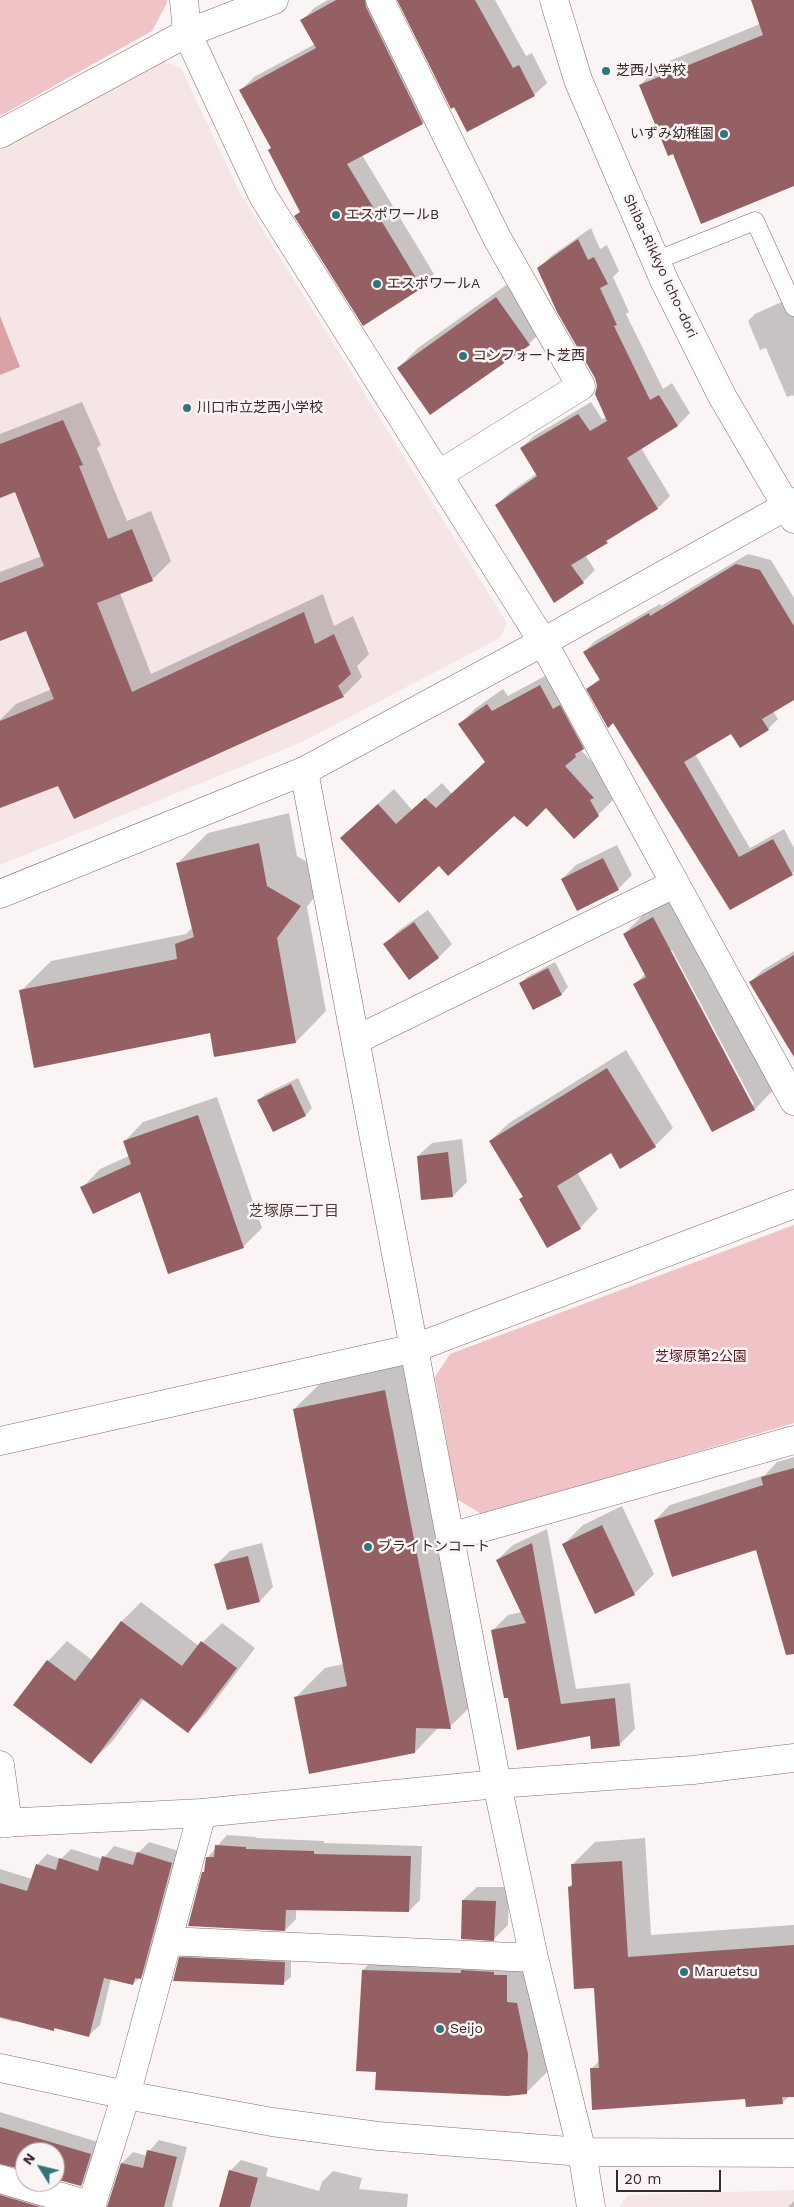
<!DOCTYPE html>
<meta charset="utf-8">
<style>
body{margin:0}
#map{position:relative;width:794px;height:2207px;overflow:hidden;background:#fbf4f4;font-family:"Work Sans",sans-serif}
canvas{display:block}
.north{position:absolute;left:15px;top:2142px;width:50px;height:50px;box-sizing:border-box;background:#fbf4f4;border:1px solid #ada3a4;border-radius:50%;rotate:306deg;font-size:14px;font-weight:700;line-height:20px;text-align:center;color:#372a2b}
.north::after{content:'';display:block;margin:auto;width:18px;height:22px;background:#2d767c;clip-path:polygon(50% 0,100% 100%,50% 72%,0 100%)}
.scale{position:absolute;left:616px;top:2170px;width:105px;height:22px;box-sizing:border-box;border:2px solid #372a2b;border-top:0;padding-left:6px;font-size:15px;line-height:18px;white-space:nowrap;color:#372a2b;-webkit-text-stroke:4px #fbf4f4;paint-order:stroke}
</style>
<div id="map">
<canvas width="794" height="2207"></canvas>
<div class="north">N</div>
<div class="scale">20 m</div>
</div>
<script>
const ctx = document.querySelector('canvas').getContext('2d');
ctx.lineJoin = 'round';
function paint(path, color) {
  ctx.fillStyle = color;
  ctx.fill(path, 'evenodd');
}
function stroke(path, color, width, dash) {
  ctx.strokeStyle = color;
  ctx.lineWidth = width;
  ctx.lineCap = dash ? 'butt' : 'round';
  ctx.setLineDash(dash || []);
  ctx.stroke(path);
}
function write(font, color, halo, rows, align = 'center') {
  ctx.font = font + ' "Work Sans","Noto Sans JP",sans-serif';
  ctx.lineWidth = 5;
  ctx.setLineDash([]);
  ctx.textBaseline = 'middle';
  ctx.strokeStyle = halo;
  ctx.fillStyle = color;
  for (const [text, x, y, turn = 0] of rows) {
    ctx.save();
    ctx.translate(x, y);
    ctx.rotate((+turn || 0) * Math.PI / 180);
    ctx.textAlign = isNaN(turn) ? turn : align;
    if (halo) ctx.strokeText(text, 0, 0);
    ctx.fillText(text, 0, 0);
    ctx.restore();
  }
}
const built = new Path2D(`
 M160,60l21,8 59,125 267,430 -7,15 -198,104 -302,123v-715z
 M794,2190v17h-174v-2l8,-10z`);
const green = new Path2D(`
 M0,0h167v3l-15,28 -152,85z
 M794,1225v198l-311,92 -26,-16 -22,-122 15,-23z`);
const water = new Path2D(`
 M0,316l20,51 -20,8z`);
const shadow = new Path2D(`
 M328,0h54l54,110 -13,13 -61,32 72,119 -13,13 -125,-71 5,-5 -29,-63 -31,-58 13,-13 61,-33 -13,-23 12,-13z
 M399,0h96l31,56 6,-3 15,30 -13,12z
 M752,0h42v185l-120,-33 -34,-67 22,-21 98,-40z
 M591,228l9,21 7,-4 12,26 -6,6 16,35 -3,2 37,75 9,-6 18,30 -12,12 -37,23 29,48 -12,12 -73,47 10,15 -12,12 -86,-77 12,-12 27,-19 -15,-26 13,-12 57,-34 11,17 5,-2 -11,-39 -58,-109 13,-13z
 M516,278l32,46 -19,20 -131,24 20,-20z
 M788,299l6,9v89l-1,-2 -6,2 -21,-49 -6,2 -12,-29 7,-7z
 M82,402l19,43 -4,3 30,73 24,-10 20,50 -19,19 -32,13 31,81 172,-80 11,32 19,-10 16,38 -12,12 5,11 -19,19 -285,88 -58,23v-87l16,-16 36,-15 -25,-60 -27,11v-68l42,-16 -26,-66 -16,6v-62z
 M748,554l23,6 23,38v101l-21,12 5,8 -10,10 -36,3 -37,22 55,94 34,-19 10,19v24l-64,36 -117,-187 -25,-32 12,-11 -16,-26 11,-11 65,-37 1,2z
 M556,670l43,62 -18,18 28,31 5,18 -16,16 -52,-9 -32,8 -75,51 -81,-43 36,-33 18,21 30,-27 10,11 34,-32 -26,-38 16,-16 27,-19 5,7z
 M289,813l8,43 33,20 -23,31 19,104 -30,31 -81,13 -4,-24 -190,-40 30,-30 135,-27 7,-7 -15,-64 30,-30z
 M617,845l15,30 -14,14 -56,-10 14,-14z
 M681,891l101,190 -27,28 -42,22 -78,-147 11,-11 -22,-39 28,-28zM672,950l82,154 -2,1 -82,-153z
 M428,910l24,34 -13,13 -30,21 -24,-33 13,-14z
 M794,951v100l-3,-5 -3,2 -38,-66 13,-12z
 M555,962l13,25 -6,7 -41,-11 6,-6z
 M626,1050l47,78 -18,18 -44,6 -34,20 21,37 -18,19 -60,-29 4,-3 -34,-55 19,-18z
 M298,1078l14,30 -6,7 -33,16 -15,-30 7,-7z
 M217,1097l45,131 -19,19 -102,-57 -59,-2 18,-19 29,-13 -4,-15 18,-19z
 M462,1139l5,43 -14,14 -35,-40 14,-13z
 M415,1360l65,337 -30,30h-11l-24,25 -120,-54 30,-30 19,-4 -50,-255 31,-30z
 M794,1457v176l-37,-85 -102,-28 15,-15 95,-30 12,-13z
 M622,1506l32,68 -20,20 -71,-49 20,-20z
 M547,1529l29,160 54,-6 5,46 -16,16 -28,-10 -82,-39 -17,-65 16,-16 14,-3 -25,-52 16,-15z
 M262,1543l11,44 -13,14 -44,-36 14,-14z
 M141,1602l58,44 23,-23 33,25 -48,64 -19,20 -44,-33 -33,44 -20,19 -43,-101 19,-20 25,19 30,-39z
 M227,1835l29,2v1l68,3v2l98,3 -2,54 -11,11 -113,-2v10l-11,11 -82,-57 3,-3 2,-13z
 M645,1838l6,97 143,-10v170l-4,1 -8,7 -191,-34 9,-9 -5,-74 -26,-99 4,-4 -1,-18 23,-23z
 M149,1842l33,10 -31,115 -18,17 -22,-6 -11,47 -11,10 -33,-8 -3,3 -37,-10 -2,2 -14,-4v-149l32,10 5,-14 10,-11 14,5 10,-10 32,10 11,-13 24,7z
 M477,1887h32l-1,38 -14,14 -31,-39z
 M387,1946l143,5 21,117 -24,24 -150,-21 -14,-101z
 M187,1951l104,5v21l-7,6 -104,-25z
 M0,2112l101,31 -9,31 -11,11 -26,-7v-26h-30v17l-25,-6z
 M159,2140l28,7 -15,59 2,1h-65l13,-44 11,-11 14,4 2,-5z
 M241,2160l27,8 -2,8 53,15 3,-9 11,-11 29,7 -3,11 49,5 -1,13h-187l10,-36z
 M0,2179l83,28h-83z
 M794,2201v6h-6z`);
const building = new Path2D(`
 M336,0h29l1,7 57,117 -76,40 75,124 -59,38 -69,-110 6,-4 -32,-62 3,-2 -32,-58 77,-42 -16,-28z
 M397,0h78l38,68 6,-3 16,31 -68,36 -13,-25 -3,2z
 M751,0h43v186l-93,38 -28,-70 -5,2 -29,-71 124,-50z
 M578,239l10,21 6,-3 14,27 -8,4 17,37 -3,1 36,74 9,-5 19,31 -51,32 31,51 -52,32 2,2 -37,22 13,18 -30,20 -59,-98 42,-29 -17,-28 58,-34 12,17 17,-10 -12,-27 2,-8 -2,-8 -38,-66 -20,-44z
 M496,297l34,48 -100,70 -33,-47z
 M63,420l20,45 -4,1 29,73 24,-10 21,52 -56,22 35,89 172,-80 11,32 19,-10 17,40 -13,12 6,11 -270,122 -16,-33 -58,22v-87l54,-22 -28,-68 -26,10v-58l44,-17 -29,-74 -15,6v-54z
 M736,564l24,6 34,56v74l-32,19 7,11 -29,18 -9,-14 -47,28 55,95 34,-18 20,36 -63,35 -117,-187 -5,5 -22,-39 14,-9 -17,-28 66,-39 1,3z
 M540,685l13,24 7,-4 24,44 -9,5 1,3 -11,9 29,32 -4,2 9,16 -25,23 -28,-31 -19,19 -13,-11 -66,60 -9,-10 -40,37 -59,-65 38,-34 18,20 29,-26 11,10 49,-46 -27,-38 29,-20 5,7z
 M259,843l8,43 34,20 -24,32 19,105 -82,14 -4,-24 -176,35 -15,-78 158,-31 -2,-15 19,-7 -18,-74z
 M603,858l16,32 -42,21 -16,-32z
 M653,917l102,193 -43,22 -79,-148 13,-7 -23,-43z
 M414,922l25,36 -30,22 -26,-36z
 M794,955v102l-45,-75z
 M548,968l14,27 -29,15 -14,-27z
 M607,1068l49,79 -36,22 -9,-16 -54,33 24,43 -34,19 -28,-49 4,-2 -34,-56z
 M291,1084l15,32 -33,16 -16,-32z
 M198,1115l46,133 -76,26 -28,-82 -47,22 -13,-27 51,-23 -8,-23z
 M448,1152l5,45 -32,3 -4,-44z
 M385,1390l66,339 -35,-1 -1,25 -106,21 -15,-77 53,-11 -54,-277z
 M794,1468v186l-8,1 -30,-105 -84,27 -18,-57 109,-35 -2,-8z
 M602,1525l33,70 -40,19 -33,-70z
 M532,1543l29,161 54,-6 5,48 -29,3 -1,-13 -73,14 -9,-52h-4l-13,-68 35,-7 -30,-63z
 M248,1556l12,46 -33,8 -13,-46z
 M121,1621l61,45 19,-25 36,27 -49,65 -47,-35 -50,66 -78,-59 34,-45 28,21z
 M215,1845l31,2v2l68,2v3l97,2 -2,56 -123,-2 -1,21 -97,-5 14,-54h2l2,-15h8z
 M137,1852l35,11 -31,116 -6,-1 -2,7 -29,-7 -15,59 -35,-9v3l-54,-14v-134l27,8 9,-27 20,6 3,-12 39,13 4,-15 31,9z
 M622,1861l6,96 166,-12v152h-12l1,7 -37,3 -1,-8 -153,11 -2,-42h9l-5,-80 -20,1 -6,-102 4,-1 -1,-22z
 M462,1900l34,1 -2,40 -33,-2z
 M179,1957l106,5 -1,23 -111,-4z
 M362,1970l99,3v-3l33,2v3h13v27l10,1 11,51 -1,40 -20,2 -132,-6 1,-18 -20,-1z
 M0,2127l91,27 -10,32 -26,-7v-27h-30v18l-25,-6z
 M147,2150l30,7 -13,50h-57l14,-44 22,5z
 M229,2170l29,8 -8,29h-31z
 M0,2195l40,12h-40z`);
const lane = new Path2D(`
 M655,261l100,-40 39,86`);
const street = new Path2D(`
 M184,0l3,33 76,163 280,446 251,459
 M380,0l117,238 84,148 -143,89
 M0,134l187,-101 87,-33
 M304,771l193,1013 37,174 48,194 9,55
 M356,1040l318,-156
 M0,1441l415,-93 379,-144
 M450,1537l344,-97
 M0,1765l8,58
 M168,1941l366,17
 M0,2179l92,27
 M91,2207l35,-112 76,-282`);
const secondary = new Path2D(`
 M554,0l24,80 86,200 58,116 72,123
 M0,894l304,-123 239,-129 251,-140
 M0,1823l202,-10 295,-29 196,-14 101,-12
 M0,2068l126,27 146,27 106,14 204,16 212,1`);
const markers = [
 [606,71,5,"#2d767c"],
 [724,134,5,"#2d767c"],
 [336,215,5,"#2d767c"],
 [377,284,5,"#2d767c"],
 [463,356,5,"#2d767c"],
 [187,408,5,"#2d767c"],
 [368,1547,5,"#2d767c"],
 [684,1972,5,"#2d767c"],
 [440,2029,5,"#2d767c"]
];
const poiNames = [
 ["芝西小学校",616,71],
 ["いずみ幼稚園",714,134,"right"],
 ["エスポワールB",346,215],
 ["エスポワールA",387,284],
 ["コンフォート芝西",473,356],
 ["川口市立芝西小学校",197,408],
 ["ブライトンコート",378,1547],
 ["Maruetsu",694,1972],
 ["Seijo",450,2029]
];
const streetNames = [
 ["Shiba-Rikkyo Icho-dori",660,266,65]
];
const parkNames = [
 ["芝塚原第2公園",701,1357]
];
const neighbourhoodNames = [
 ["芝塚原二丁目",294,1212]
];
paint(built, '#f6e5e5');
paint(green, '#f0c4c6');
paint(water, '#dba2a5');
paint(shadow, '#0003');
paint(building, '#946063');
stroke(lane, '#896c6d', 19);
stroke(street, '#896c6d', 29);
stroke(secondary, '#896c6d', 29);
stroke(lane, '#fff', 18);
stroke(street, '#fff', 28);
stroke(secondary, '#fff', 28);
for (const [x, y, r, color] of markers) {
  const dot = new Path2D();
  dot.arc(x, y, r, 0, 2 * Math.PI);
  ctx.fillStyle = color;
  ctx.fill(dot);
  stroke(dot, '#fbf4f4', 2);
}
write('14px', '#372a2b', '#fbf4f4', poiNames, 'left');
write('14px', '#372a2b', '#fbf4f4', streetNames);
write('14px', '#5b1823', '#fbf4f4', parkNames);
write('15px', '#523839', '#fbf4f4', neighbourhoodNames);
</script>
